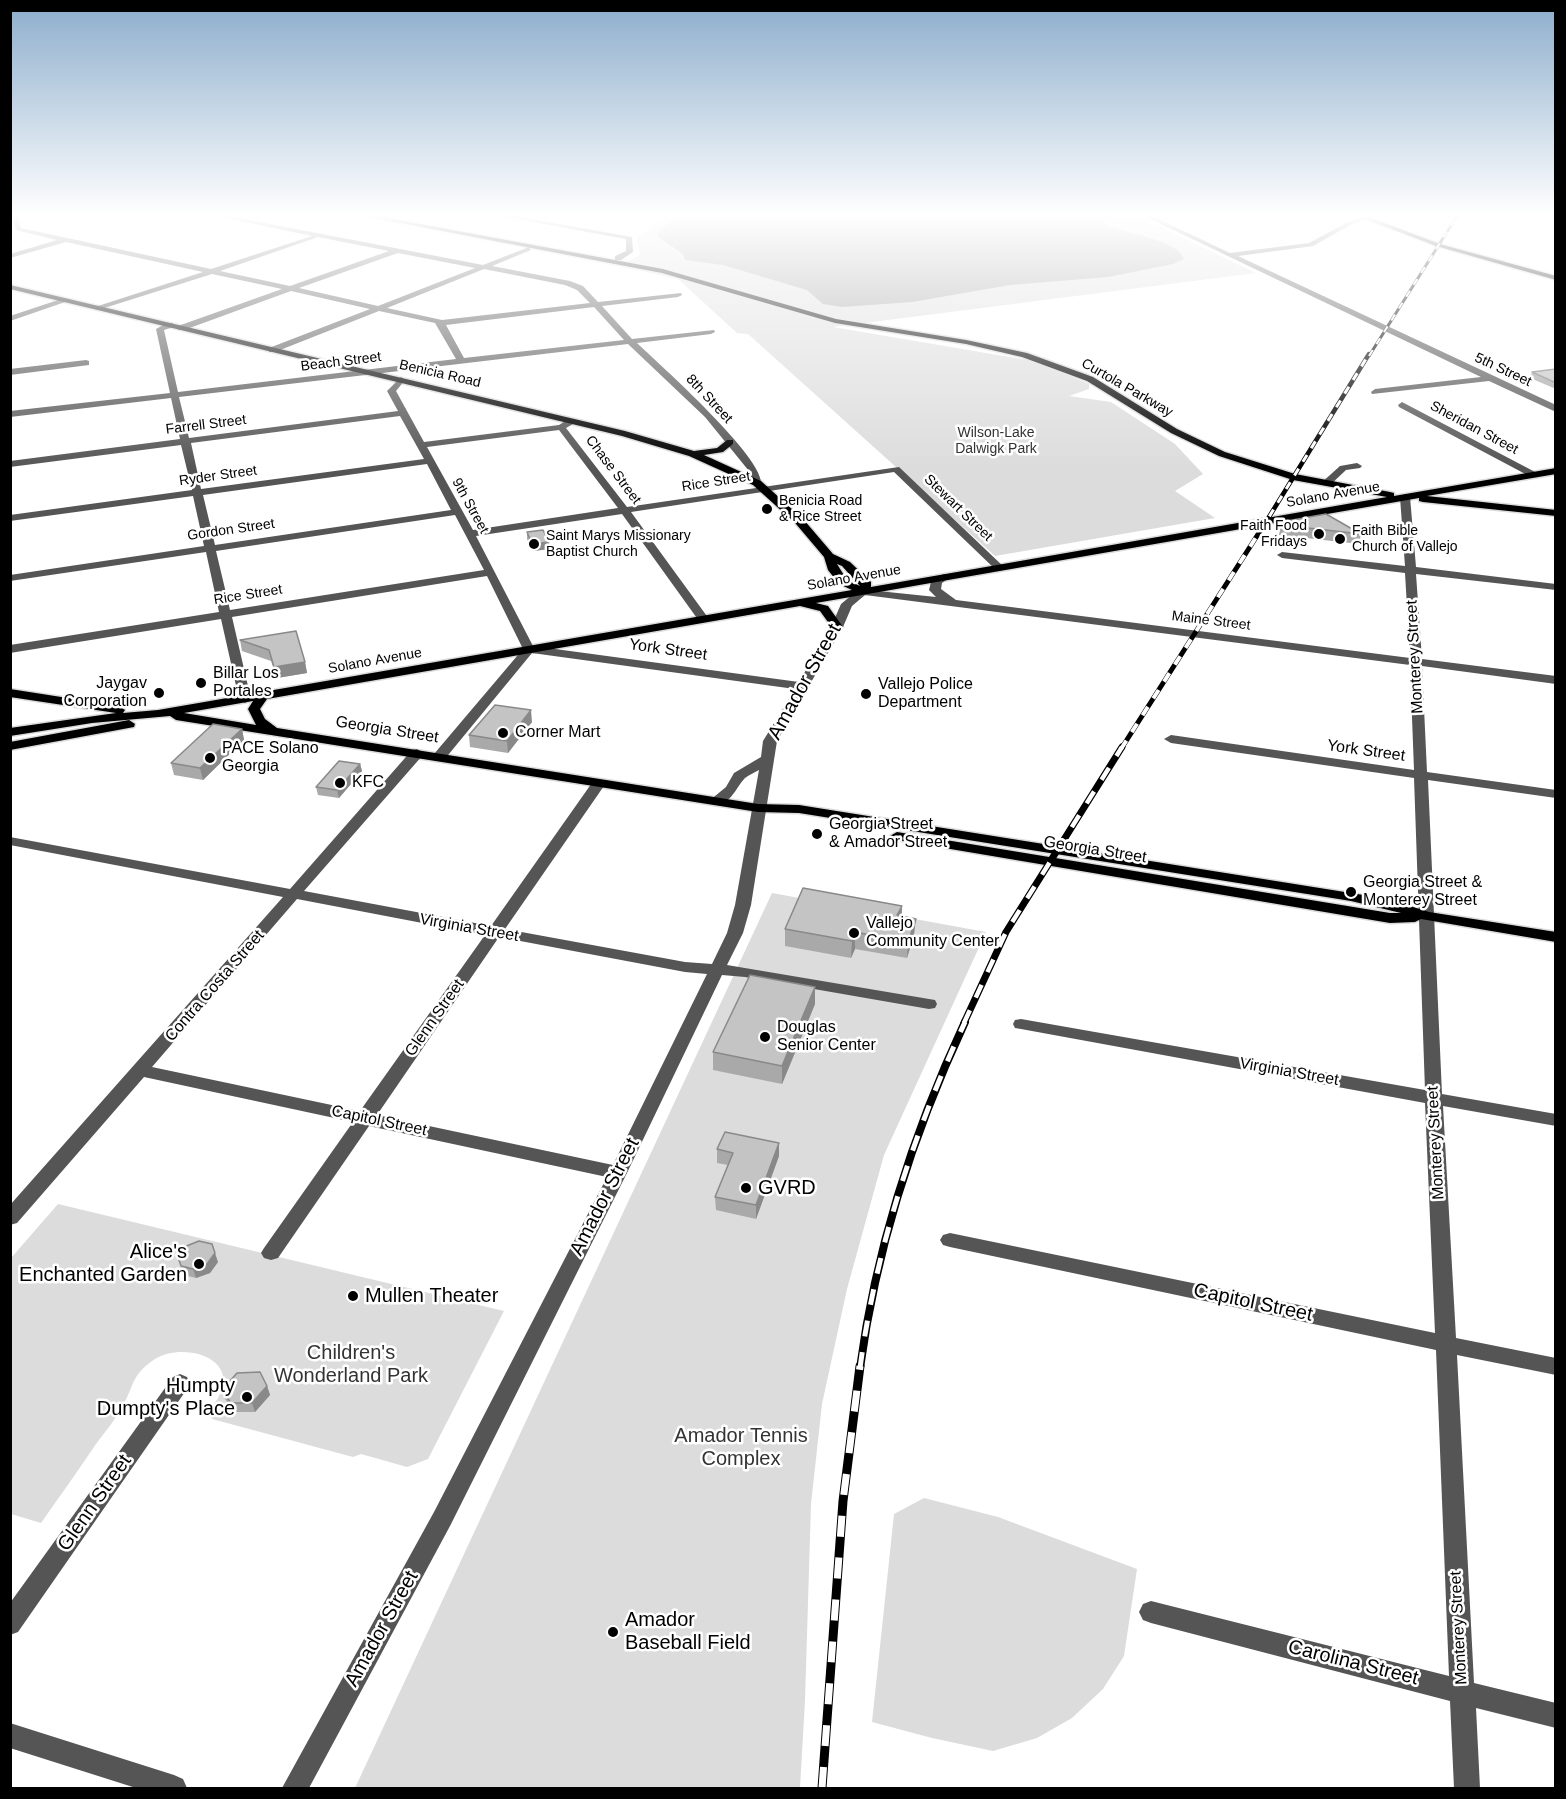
<!DOCTYPE html>
<style>
body{margin:0}
#map{position:relative;width:1566px;height:1799px;overflow:hidden;background:#fff;font-family:Arial,sans-serif}
canvas{display:block}
.frame{position:absolute;inset:0;border:12px solid #000;pointer-events:none}
</style>
<div id="map">
<canvas width="1566" height="1799"></canvas>
<div class="frame"></div>
</div>
<script>
const ctx = document.querySelector('canvas').getContext('2d');
ctx.lineJoin = 'round';
function paint(path, color) {
  ctx.fillStyle = color;
  ctx.fill(path, 'evenodd');
}
function stroke(path, color, width, dash) {
  ctx.strokeStyle = color;
  ctx.lineWidth = width;
  ctx.lineCap = dash ? 'butt' : 'round';
  ctx.setLineDash(dash || []);
  ctx.stroke(path);
}
function write(font, color, halo, rows, align = 'center') {
  ctx.font = font + ' Arial,sans-serif';
  ctx.lineWidth = 5;
  ctx.setLineDash([]);
  ctx.textBaseline = 'middle';
  ctx.strokeStyle = halo;
  ctx.fillStyle = color;
  for (const [text, x, y, turn = 0] of rows) {
    ctx.save();
    ctx.translate(x, y);
    ctx.rotate((+turn || 0) * Math.PI / 180);
    ctx.textAlign = isNaN(turn) ? turn : align;
    if (halo) ctx.strokeText(text, 0, 0);
    ctx.fillText(text, 0, 0);
    ctx.restore();
  }
}
const green = new Path2D(`
 M666,216h472l118,57 -423,54 200,34 56,23v5l-20,7 42,6 64,42 28,30 -28,17 40,27 -220,38 -247,-222 -11,-1 -59,-54 -59,-13 21,-11 -3,-17z
 M772,893l214,39 -102,223 -37,134 -25,115 -11,100 -6,197 -5,87h-445z
 M58,1204l446,107 -76,148 -21,8 -46,-13 -8,3 -141,-38 -4,-9c4,-4 9,-9 11,-14 21,-40 -38,-54 -64,-37 -25,17 -20,26 -33,48 -7,13 -17,25 -26,37 -18,27 -37,53 -55,79l-30,-9v-256z
 M924,1498l74,19 139,52 -13,87 -21,33 -31,29 -35,20 -44,13 -61,-13 -60,-16 22,-208z`);
const water = new Path2D(`
 M678,216h428l1,4 -4,3c15,10 76,16 81,36l-11,5 -65,13 -98,8 -98,17 -70,5 -19,-3 -16,-14 -84,-25 -38,-5 -2,-6 -26,-18 2,-5z`);
const minor = new Path2D(`
 M12,216h6l3,12 190,41 101,-33 -96,-20h13l254,49 46,-18 2,3 -39,16 78,15 13,5 15,16 83,-9 1,2 -4,2 -76,9 30,33 82,-9 1,2 -4,2 -74,9c22,21 129,116 124,142h-8l-4,-14 -44,-54 -77,-73 -449,53 10,41 209,-27 -11,-20 14,-14 4,3 -9,11 28,51 135,-17 8,-5h6v4l-7,4 61,79 272,-40 106,101 -5,3 -4,-1 -102,-98 -263,40 78,107 -6,3 -4,-1 -77,-107 -146,22 57,110 266,36 32,-55 10,-23 18,-15 77,8 -7,-7 2,-8 13,-8 6,3 -8,6 -1,6 15,11 454,58 -5,-85 -123,-15 -5,-3 5,-3 123,14 -5,-69 5,-3 5,3 6,70 140,17v6l-140,-16 6,85 134,17v8l-134,-18 5,106 129,18v8l-128,-18 14,314 114,20v12l-113,-20 13,232 100,20v17l-99,-20 17,328 82,20v25l-80,-20 4,80h-26l-4,-87 -299,-78 -8,-3 -4,-8 4,-8 8,-3 298,75 -13,-326 -486,-103 -7,-2 -3,-5 3,-5 7,-2 485,100 -10,-230 -404,-74 -6,-1 -2,-4 2,-4 6,-1 404,71 -11,-312 -243,-35 -7,-4 7,-4 243,35 -4,-105 -545,-70 -13,11 -9,21 -66,114 -26,164 -8,28 -16,32 202,34 6,1 2,4 -2,4 -6,1 -184,-32 -23,-2 -95,198 -177,353 -141,262h-27l152,-276 173,-335 -238,-51 -91,132 -7,2 -7,-2 -3,-5 3,-5 89,-126 -209,-45 -127,146 -7,2v-20l273,-308 -273,-52v-8l280,52 122,-139 5,-1 7,4 -2,3 -118,135 187,35 103,-146 5,-1 7,4 -101,146 180,33 27,2 15,-31 8,-28 24,-135c-4,2 -10,5 -14,8 -9,9 -15,30 -34,26l-2,-3 17,-14 8,-14 27,-16 2,-16 32,-52 -263,-36 -88,107h-10l-2,-3 2,-3 89,-105 -36,-73 -255,41 19,82 -6,4 -6,-4 -18,-80 -211,34v-8l209,-33 -13,-60 -196,29v-6l194,-29 -11,-50 -183,25v-6l182,-25 -11,-45 -171,22v-6l170,-22 -9,-41 -161,19v-6l160,-18 -14,-64 11,-6h6v4l-9,3 14,62 278,-33 -21,-36 -56,-12 -104,41h-6v-4l101,-39 -79,-18 -107,39h-6v-4l104,-37 -70,-15 -114,36v-4l105,-34 -137,-30 -56,16v-4l47,-14 -41,-10zM318,237l71,14 -99,35 -70,-15zM398,253l77,15 -97,38 -79,-18zM484,269l81,16 12,5 13,13 -148,17 -55,-12zM594,307l30,33 -160,18 -18,-33zM400,416l24,43 -223,30 -10,-46zM559,430l59,78 -145,22 -46,-83zM427,464l24,46 -236,35 -12,-50zM455,515l29,55 -254,40 -14,-59zM297,899l188,36 -125,176 -208,-44zM499,937l186,35 22,2 -94,191 -236,-50z
 M500,216h14l118,21 1,15 -12,8h-6v-4l11,-5v-12z
 M1144,216h8l78,37 79,-10 39,-21 19,-5v2l-15,5 -39,22 -75,10 318,149v7l-67,-31 -117,13 -1,-2 4,-3 106,-12z
 M64,298l7,2 -61,21v-5z
 M86,360l3,1v4l-79,10v-6z
 M1402,402l135,71 2,2 -8,2 -132,-70 -1,-2z
 M1357,463l5,3 -2,2 -14,2 -17,16 -9,-2 20,-18z
 M180,1374l7,3 3,6 -3,6 -169,243 -8,3v-32l163,-226z
 M10,1723l164,52 9,4 4,9h-51l-126,-40z`);
const major = new Path2D(`
 M364,216h13l286,53 173,50 130,21 61,13 66,24 84,52 48,23 70,22 95,18 4,1v3l162,-28v6l-129,22 129,14v6l-133,-14 -4,-1v-3l-603,105 12,3 15,21 -6,4 -4,-2 -13,-18 -20,-5 -533,93 -7,10 5,10 12,9 481,76 41,1 552,88 37,6 41,13 127,20v10l-135,-23 -6,3 -25,1 -493,-83 -7,-4 7,-4 493,81h11l-50,-12 -552,-88 -41,-1 -582,-92 -6,-4 -78,7 -82,13v-8l106,-15 -106,-16v-8l109,17 6,4 -2,3 35,-3 694,-120 -13,-6 -11,-14 -4,-13 -28,-33 -43,-39 -64,-29 -67,-20 -612,-147v-4l615,146 69,20 23,-3 10,-8h6v4l-10,8 -19,3 57,26 43,39 29,34 17,8 21,20v5l516,-90 -94,-17 -74,-24 -48,-23 -84,-52 -65,-24 -56,-13 -131,-21 -173,-50zM837,564l5,2 18,20 -13,-6zM253,701l-5,8 8,16 -72,-12z
 M1357,216h9l74,28 116,32v4l-120,-34z
 M129,720l6,4 -1,3 -124,23v-8z`);
const railFar5 = new Path2D(`
 M1369,356l88,-140`);
const railFar4 = new Path2D(`
 M1261,530l108,-176`);
const railFar3 = new Path2D(`
 M1121,749l141,-221`);
const railFar2 = new Path2D(`
 M964,1023l42,-91 116,-185`);
const railFar1 = new Path2D(`
 M860,1368c16,-120 54,-237 105,-346`);
const rail = new Path2D(`
 M822,1788l21,-287 17,-135`);
const wall = new Path2D(`
 M1556,369v20l-26,-11 2,-6z
 M1281,522l80,12 -2,10 -80,-9z
 M527,532l23,17 -17,2 -6,-12z
 M240,640l65,22 2,11 -30,5 -6,-17 -29,-10z
 M532,722l-24,31 -38,-6 -1,-12z
 M242,729l2,11 -41,40 -29,-5 -3,-12z
 M360,764l2,7 -23,27 -21,-3 -2,-8z
 M902,906v10l12,19 -7,23 -52,-9 -4,9 -66,-12v-17z
 M815,1004l-33,80 -69,-14v-18z
 M717,1149l62,7 -23,63 -40,-9 -1,-13 13,-32 -11,-2z
 M178,1257l40,5 -8,11 -14,5 -12,-3z
 M267,1386l3,9 -15,17h-21l-9,-13 -3,-9z`);
const shadedWall = new Path2D(`
 M549,542l1,7 -17,2 -1,-7z
 M305,662l2,11 -30,5 -3,-11z
 M531,710l1,12 -24,31 -1,-12z
 M242,729l2,11 -41,40 -3,-12z
 M360,764l2,7 -23,27 -2,-8z
 M902,906l-1,16 -4,-7z
 M916,919l-2,16 -7,23 1,-16z
 M855,932v17l-4,9 1,-17z
 M815,987v17l-33,80v-18z
 M779,1143v13l-23,63v-14z
 M215,1253l3,9 -8,11 -14,5 -3,-9z
 M267,1386l3,9 -15,17 -3,-9z`);
const building = new Path2D(`
 M1556,369v14l-24,-11z
 M1326,514l35,20 -80,-9v-3z
 M543,530l6,12 -17,2 -5,-12z
 M296,631l9,31 -31,5 -5,-17 -29,-10z
 M495,705l36,5 -24,31 -38,-6z
 M213,724l29,5 -42,39 -29,-5z
 M339,761l21,3 -23,26 -21,-3z
 M803,888l99,18 -5,9 19,4 -8,23 -53,-10 -3,9 -67,-12z
 M750,975l65,12 -33,79 -69,-14z
 M725,1132l54,11 -23,62 -41,-8 18,-44 -16,-4z
 M199,1241l13,3 3,9 -8,11 -14,5 -12,-3 -3,-9 6,-10z
 M260,1372l7,14 -15,17h-21l-9,-13 15,-17z`);
const markers = [
 [767,509,6,"#000"],
 [1319,534,6,"#000"],
 [1340,539,6,"#000"],
 [534,544,6,"#000"],
 [201,683,6,"#000"],
 [159,693,6,"#000"],
 [866,694,6,"#000"],
 [503,733,6,"#000"],
 [210,758,6,"#000"],
 [340,783,6,"#000"],
 [817,834,6,"#000"],
 [1351,892,6,"#000"],
 [854,933,6,"#000"],
 [765,1037,6,"#000"],
 [746,1188,6,"#000"],
 [199,1264,6,"#000"],
 [353,1296,6,"#000"],
 [247,1397,6,"#000"],
 [613,1632,6,"#000"]
];
const farStreetnames = [
 ["Beach Street",341,362,-7],
 ["5th Street",1503,370,25],
 ["Benicia Road",440,374,13],
 ["Curtola Parkway",1127,388,30],
 ["8th Street",709,399,47],
 ["Farrell Street",206,425,-7],
 ["Sheridan Street",1474,428,28],
 ["Chase Street",613,470,53],
 ["Ryder Street",218,476,-8],
 ["Rice Street",716,482,-9],
 ["Solano Avenue",1333,495,-10],
 ["9th Street",470,506,61],
 ["Stewart Street",958,508,44],
 ["Gordon Street",231,530,-8],
 ["Solano Avenue",854,578,-10],
 ["Rice Street",248,595,-9],
 ["Maine Street",1211,621,7],
 ["Solano Avenue",375,661,-10]
];
const farParknames = [
 ["Wilson-Lake",996,433],
 ["Dalwigk Park",996,449]
];
const farPoinames = [
 ["Benicia Road",779,501],
 ["& Rice Street",779,517],
 ["Faith Food",1307,526,"right"],
 ["Fridays",1307,542,"right"],
 ["Faith Bible",1352,531],
 ["Church of Vallejo",1352,547],
 ["Saint Marys Missionary",546,536],
 ["Baptist Church",546,552]
];
const streetNames = [
 ["York Street",668,650,8],
 ["Monterey Street",1415,657,-93],
 ["Georgia Street",387,730,9],
 ["York Street",1366,751,8],
 ["Georgia Street",1095,850,9],
 ["Virginia Street",469,928,10],
 ["Contra Costa Street",215,986,-49],
 ["Glenn Street",435,1018,-55],
 ["Virginia Street",1289,1072,10],
 ["Capitol Street",379,1121,12],
 ["Monterey Street",1436,1143,-93],
 ["Monterey Street",1459,1628,-93]
];
const poiNames = [
 ["Billar Los",213,674],
 ["Portales",213,692],
 ["Jaygav",147,684,"right"],
 ["Corporation",147,702,"right"],
 ["Vallejo Police",878,685],
 ["Department",878,703],
 ["Corner Mart",515,733],
 ["PACE Solano",222,749],
 ["Georgia",222,767],
 ["KFC",352,783],
 ["Georgia Street",829,825],
 ["& Amador Street",829,843],
 ["Georgia Street &",1363,883],
 ["Monterey Street",1363,901],
 ["Vallejo",866,924],
 ["Community Center",866,942],
 ["Douglas",777,1028],
 ["Senior Center",777,1046]
];
const nearStreetnames = [
 ["Amador Street",805,682,-61],
 ["Amador Street",605,1197,-63],
 ["Capitol Street",1253,1303,12],
 ["Glenn Street",95,1503,-55],
 ["Amador Street",382,1629,-61],
 ["Carolina Street",1353,1663,14]
];
const nearPoinames = [
 ["GVRD",758,1188],
 ["Alice's",187,1252,"right"],
 ["Enchanted Garden",187,1275,"right"],
 ["Mullen Theater",365,1296],
 ["Humpty",235,1386,"right"],
 ["Dumpty's Place",235,1409,"right"],
 ["Amador",625,1620],
 ["Baseball Field",625,1643]
];
const nearParknames = [
 ["Children's",351,1353],
 ["Wonderland Park",351,1376],
 ["Amador Tennis",741,1436],
 ["Complex",741,1459]
];
paint(green, '#dcdcdc');
paint(water, '#a3a3a3');
stroke(major, '#dbdbdb', 3);
paint(minor, '#555');
paint(major, '#000');
stroke(railFar5, '#000', 3);
stroke(railFar4, '#000', 4.5);
stroke(railFar3, '#000', 5);
stroke(railFar2, '#000', 7);
stroke(railFar1, '#000', 8);
stroke(rail, '#000', 9);
stroke(railFar5, '#fff', 2, [7]);
stroke(railFar4, '#fff', 3, [8]);
stroke(railFar3, '#fff', 4, [10]);
stroke(railFar2, '#fff', 4.5, [14]);
stroke(railFar1, '#fff', 5, [16]);
stroke(rail, '#fff', 7, [21]);
paint(wall, '#a9a9a9');
paint(shadedWall, '#898989');
paint(building, '#c4c4c4');
stroke(building, '#898989', 1.5);
const sky = ctx.createLinearGradient(0, 0, 0, 468);
sky.addColorStop(0, '#8cadcc');
sky.addColorStop(0.46, '#fff');
sky.addColorStop(1, '#ffffff00');
ctx.fillStyle = sky;
ctx.fillRect(0, 0, 1566, 468);
for (const [x, y, r, color] of markers) {
  const dot = new Path2D();
  dot.arc(x, y, r, 0, 2 * Math.PI);
  ctx.fillStyle = color;
  ctx.fill(dot);
  stroke(dot, '#fff', 2);
}
write('14px', '#000', '#fff', farStreetnames);
write('14px', '#333', '#fff', farParknames);
write('14px', '#000', '#fff', farPoinames, 'left');
write('16px', '#000', '#fff', streetNames);
write('16px', '#000', '#fff', poiNames, 'left');
write('20px', '#000', '#fff', nearStreetnames);
write('20px', '#000', '#fff', nearPoinames, 'left');
write('20px', '#333', '#fff', nearParknames);
</script>
